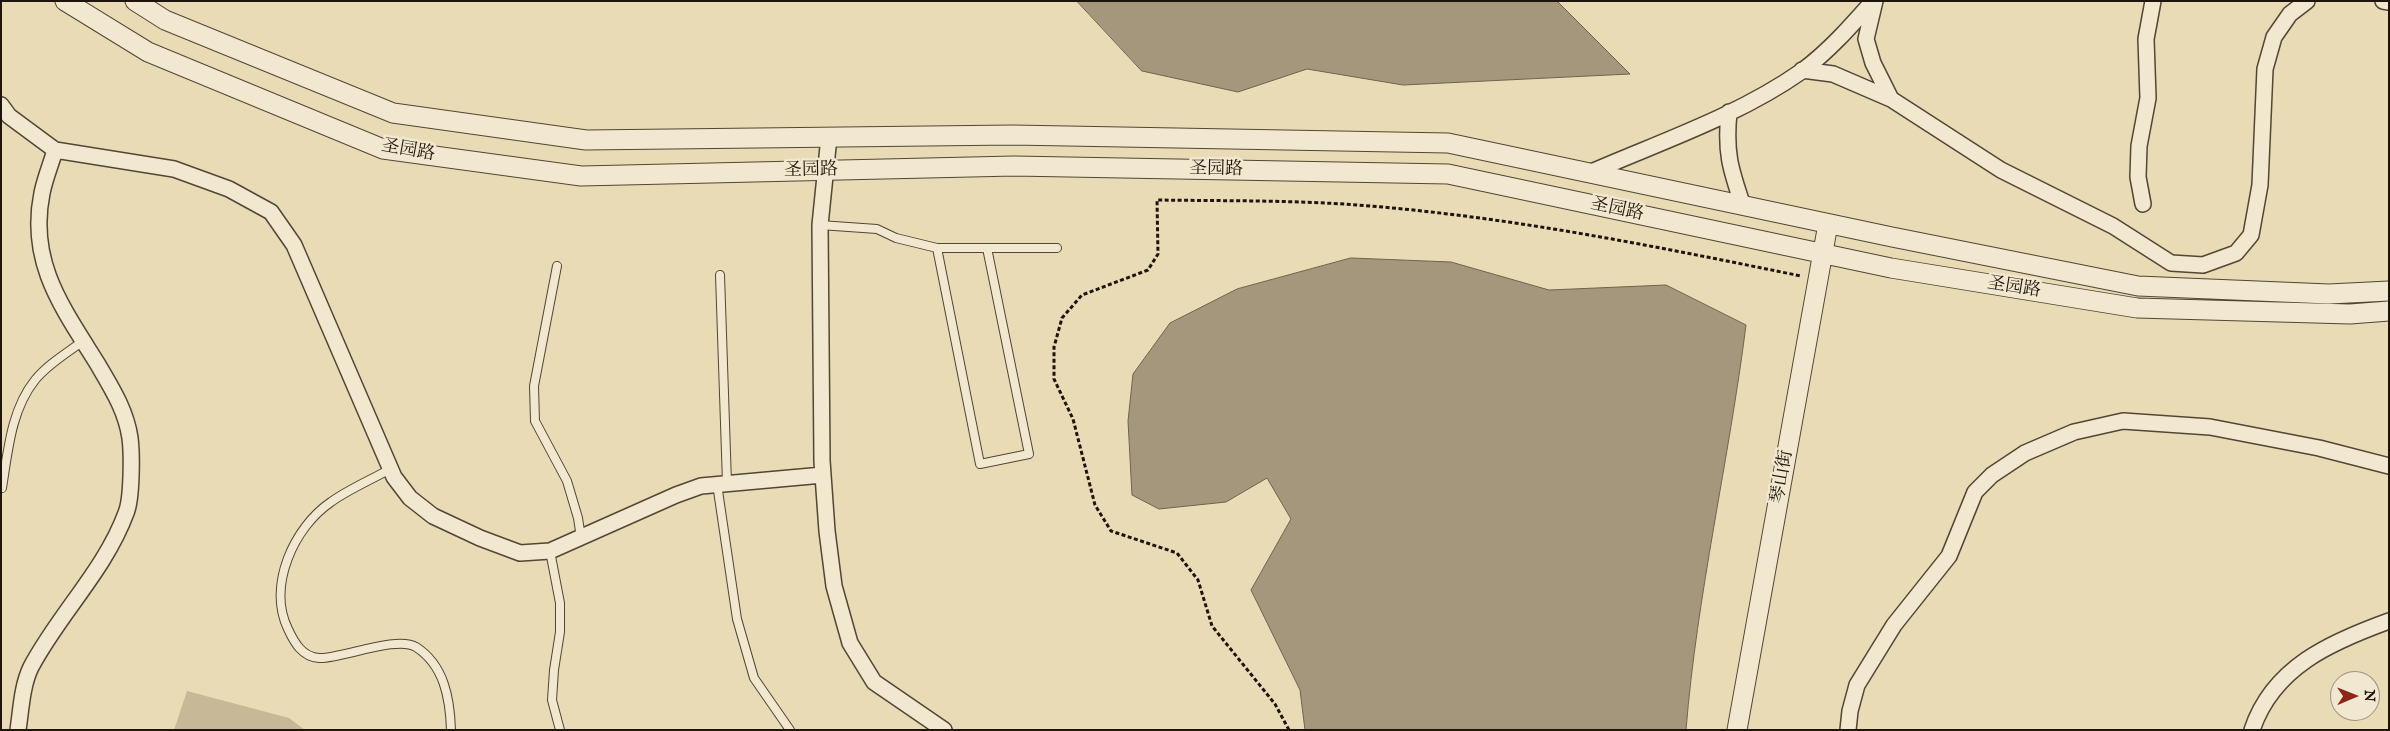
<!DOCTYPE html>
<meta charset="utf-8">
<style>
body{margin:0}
#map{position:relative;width:2390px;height:731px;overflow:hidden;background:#e9dbb5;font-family:"IM FELL English",serif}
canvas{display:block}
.frame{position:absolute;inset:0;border:2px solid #1f1409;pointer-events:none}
.north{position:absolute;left:2330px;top:671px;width:50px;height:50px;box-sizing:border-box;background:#f1e8cf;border:1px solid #9d9380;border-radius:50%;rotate:89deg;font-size:14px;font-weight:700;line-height:20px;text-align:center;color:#1f1409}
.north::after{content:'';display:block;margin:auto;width:18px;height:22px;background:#8f2418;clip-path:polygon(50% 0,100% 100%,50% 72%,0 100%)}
</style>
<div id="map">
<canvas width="2390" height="731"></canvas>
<div class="frame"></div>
<div class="north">N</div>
</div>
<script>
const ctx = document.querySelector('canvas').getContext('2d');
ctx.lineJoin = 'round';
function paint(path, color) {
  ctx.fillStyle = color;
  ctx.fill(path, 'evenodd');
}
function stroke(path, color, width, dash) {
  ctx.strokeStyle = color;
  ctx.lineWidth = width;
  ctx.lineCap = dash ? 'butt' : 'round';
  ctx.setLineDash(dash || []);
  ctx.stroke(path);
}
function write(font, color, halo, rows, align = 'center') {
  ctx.font = font + ' "IM FELL English","Noto Serif SC",serif';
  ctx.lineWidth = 5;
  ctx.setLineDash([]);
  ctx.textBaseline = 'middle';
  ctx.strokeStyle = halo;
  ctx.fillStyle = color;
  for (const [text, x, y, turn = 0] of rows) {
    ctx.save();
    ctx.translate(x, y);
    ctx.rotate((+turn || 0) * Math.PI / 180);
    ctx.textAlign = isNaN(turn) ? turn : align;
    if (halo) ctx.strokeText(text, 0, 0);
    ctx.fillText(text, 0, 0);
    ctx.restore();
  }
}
const green = new Path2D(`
 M187,691l102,27 16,12h-131z`);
const water = new Path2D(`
 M1077,1h480l73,73 -227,11 -96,-16 -69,23 -96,-21z
 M1351,258l100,4 98,28 117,-5 80,40c-17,135 -49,269 -60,405h-381l-5,-40 -49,-100 40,-71 -24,-41 -41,24 -67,7 -27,-14 -4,-74 5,-47 37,-51 67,-34z`);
const path = new Path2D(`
 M1289,730l-14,-26 -63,-78 -14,-46 -21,-27 -66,-22 -16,-26 -22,-86 -19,-40v-32l8,-29 20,-23 66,-25 10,-16 -1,-54c66,1 134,0 200,5 149,11 297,41 444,71`);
const service = new Path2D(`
 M820,225l57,4 19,9 41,10 43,216 49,-10 -42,-206h-50
 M987,248h70
 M557,266l-23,120 1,35 32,60 11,37 3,20
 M720,275l7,208
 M390,469c-19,11 -41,20 -59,33 -37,25 -64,84 -43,127 6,13 14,28 31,29 22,1 78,-23 97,-11 28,18 34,51 35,83
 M717,484l20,135 17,59 36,52
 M2,488c6,-37 9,-78 33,-108 13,-16 32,-27 48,-39
 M550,551l10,52v29l-6,38 -2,30 8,30`);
const minor = new Path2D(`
 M1875,1l-9,38 7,24 18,36
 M2383,1l6,1
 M1802,70l31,4 58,25 110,71 112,56 58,37 32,2 33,-12 15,-18 9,-50 5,-116 9,-32 16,-23 17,-13
 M1,105l8,11 46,34c-4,14 -10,28 -13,43 -14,69 20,114 55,170 14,24 29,47 33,75 2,16 2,61 -4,75 -21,57 -67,101 -95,154 -9,18 -10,43 -13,63
 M1729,112c-4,40 1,56 14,94
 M829,137l-9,88 2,236 5,70 7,55 16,57 24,39 70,48
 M55,150l119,19 55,20 42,23 23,33 100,232 16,21 23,18 47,22 40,15 30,-2 126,-56 25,-9 122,-11
 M1589,173c71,-31 149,-57 213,-102 27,-20 49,-45 71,-70
 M2143,204l-5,-27 1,-31 9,-48 -2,-59 7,-38
 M1848,730l2,-19 7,-26 37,-60 55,-69 26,-64 17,-17 33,-22 49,-21 49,-11 87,6 109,21 70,18
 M2252,730c21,-63 79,-88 137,-109`);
const tertiary = new Path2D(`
 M65,1l83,51 235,97 198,27 433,-10 434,8 443,94 246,40 213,6 39,-3
 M135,1l30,19 228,93 193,27 427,-5 435,8 444,94 246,49 191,8 60,-3
 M1737,730l91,-506`);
const streetNames = [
 ["圣园路",408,151,10],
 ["圣园路",1216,170,1],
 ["圣园路",811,171,-1],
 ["圣园路",1617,210,12],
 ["圣园路",2014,288,9],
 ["琴山街",1783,477,-80]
];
paint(green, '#c7b998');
paint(water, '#a4977b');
stroke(water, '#6f634d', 1);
stroke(service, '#524634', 10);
stroke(minor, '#524634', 18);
stroke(tertiary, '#524634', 21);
stroke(path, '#1f1409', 3, [4, 2.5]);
stroke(service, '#f1e8cf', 8);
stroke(minor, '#f1e8cf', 15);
stroke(tertiary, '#f1e8cf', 19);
write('18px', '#1f1409', '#f1e8cf', streetNames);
</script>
